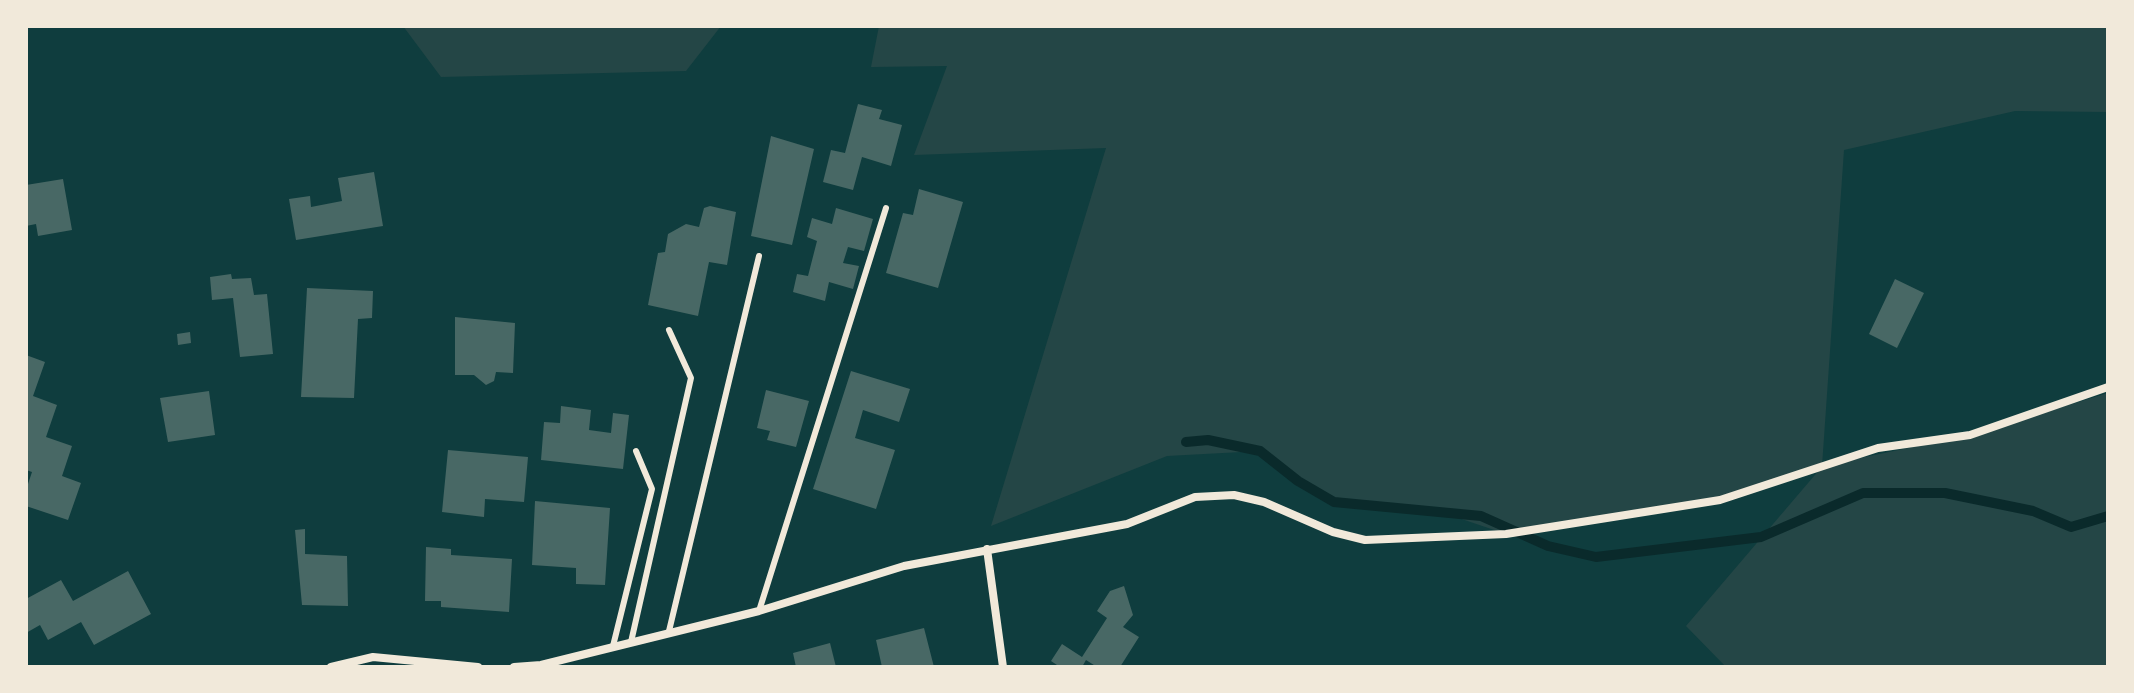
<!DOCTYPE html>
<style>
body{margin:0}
#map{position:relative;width:2134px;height:693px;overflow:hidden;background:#0f3d3e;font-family:Overpass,sans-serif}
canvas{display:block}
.frame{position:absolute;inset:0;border:28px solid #f1e9da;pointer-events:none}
</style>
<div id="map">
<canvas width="2134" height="693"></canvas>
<div class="frame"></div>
</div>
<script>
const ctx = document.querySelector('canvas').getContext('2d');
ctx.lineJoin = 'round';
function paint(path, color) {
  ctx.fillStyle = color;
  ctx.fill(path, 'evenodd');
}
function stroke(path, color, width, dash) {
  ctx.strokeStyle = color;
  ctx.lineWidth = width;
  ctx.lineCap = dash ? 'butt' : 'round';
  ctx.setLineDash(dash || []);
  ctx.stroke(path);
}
const green = new Path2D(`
 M403,26h318l-35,45 -245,6z
 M879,26h1229v86l-93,-1 -171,39 -22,316 148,-31 138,-42v274h-382l-40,-41 134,-157 -100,31 -214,34 -74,-25 -98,-7 -74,-51 -93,5 -176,70 115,-378 -192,7 33,-89 -76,1z`);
const stream = new Path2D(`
 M1186,442l22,-2 52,11 38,30 36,21 147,14 67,30 48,11 165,-20 102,-44h82l88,18 38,16 37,-11`);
const building = new Path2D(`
 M858,104l24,6 -3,9 23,6 -11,41 -29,-9 -9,33 -30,-8 8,-32 14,3z
 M771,136l43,13 -22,96 -41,-9z
 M374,172l9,54 -87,14 -7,-41 21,-3 1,11 31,-6 -4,-23z
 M63,179l9,51 -34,6 -2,-12 -10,2v-41z
 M919,189l44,13 -25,86 -52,-15 17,-60 10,2z
 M710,206l26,6 -9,53 -18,-3 -11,54 -50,-11 10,-52 7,-1 3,-18 18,-10 13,3 5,-19z
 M836,208l37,11 -9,32 -16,-4 -5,16 16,3 -6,23 -24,-7 -4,19 -32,-9 4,-18 11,2 9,-35 -10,-4 5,-19 20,6z
 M231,274l1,5 19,-1 3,17 13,-1 6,60 -33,3 -7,-59 -21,2 -2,-23z
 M1895,279l29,14 -27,55 -28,-14z
 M307,288l66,3 -1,27 -14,1 -4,79 -53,-1z
 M455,317l60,6 -2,50 -17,-1 -2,9 -8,4 -12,-10h-19z
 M190,332l1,11 -13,2 -1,-11z
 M26,355l19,7 -12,34 24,9 -11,32 26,9 -10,30 19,7 -13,37 -42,-14v-16l6,-18 -6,-2z
 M851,371l59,18 -11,33 -36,-12 -8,28 40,12 -19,59 -63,-20z
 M766,390l43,11 -13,46 -29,-7 3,-9 -13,-3z
 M209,391l6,44 -47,7 -8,-44z
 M561,406l30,4 -2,20 22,3 2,-20 16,2 -6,54 -82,-9 3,-38 16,1z
 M448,450l80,7 -4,45 -39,-3 -1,18 -42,-5z
 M535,501l75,7 -5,77 -29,-1v-16l-44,-3z
 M305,529v25l42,2 1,50 -46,-1 -7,-75z
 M426,547l25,2v6l61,4 -3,53 -68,-5v-6h-16z
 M128,571l23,43 -57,31 -13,-23 -33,18 -8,-15 -14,8v-34l35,-19 12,21z
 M1124,586l9,29 -10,12 16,10 -19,30h-23l-11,-7 -4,7h-22l-9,-6 11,-17 20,13 25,-39 -10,-7 13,-20z
 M924,628l10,39h-52l-6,-27z
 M830,643l6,24h-40l-3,-14z`);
const service = new Path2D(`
 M759,611l127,-403
 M669,631l90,-375
 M631,642l60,-264 -22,-48
 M613,646l39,-157 -16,-38`);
const minor = new Path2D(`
 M987,549l16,118
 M331,667l42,-10 105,10
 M514,667l27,-2 218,-54 145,-45 223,-42 68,-27 39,-2 30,7 69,30 32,8 141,-6 214,-34 158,-52 92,-13 138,-48`);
paint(green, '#244646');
stroke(stream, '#0a2a2b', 10);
paint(building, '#486865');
stroke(service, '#f1e9da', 6);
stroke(minor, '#f1e9da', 8);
</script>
